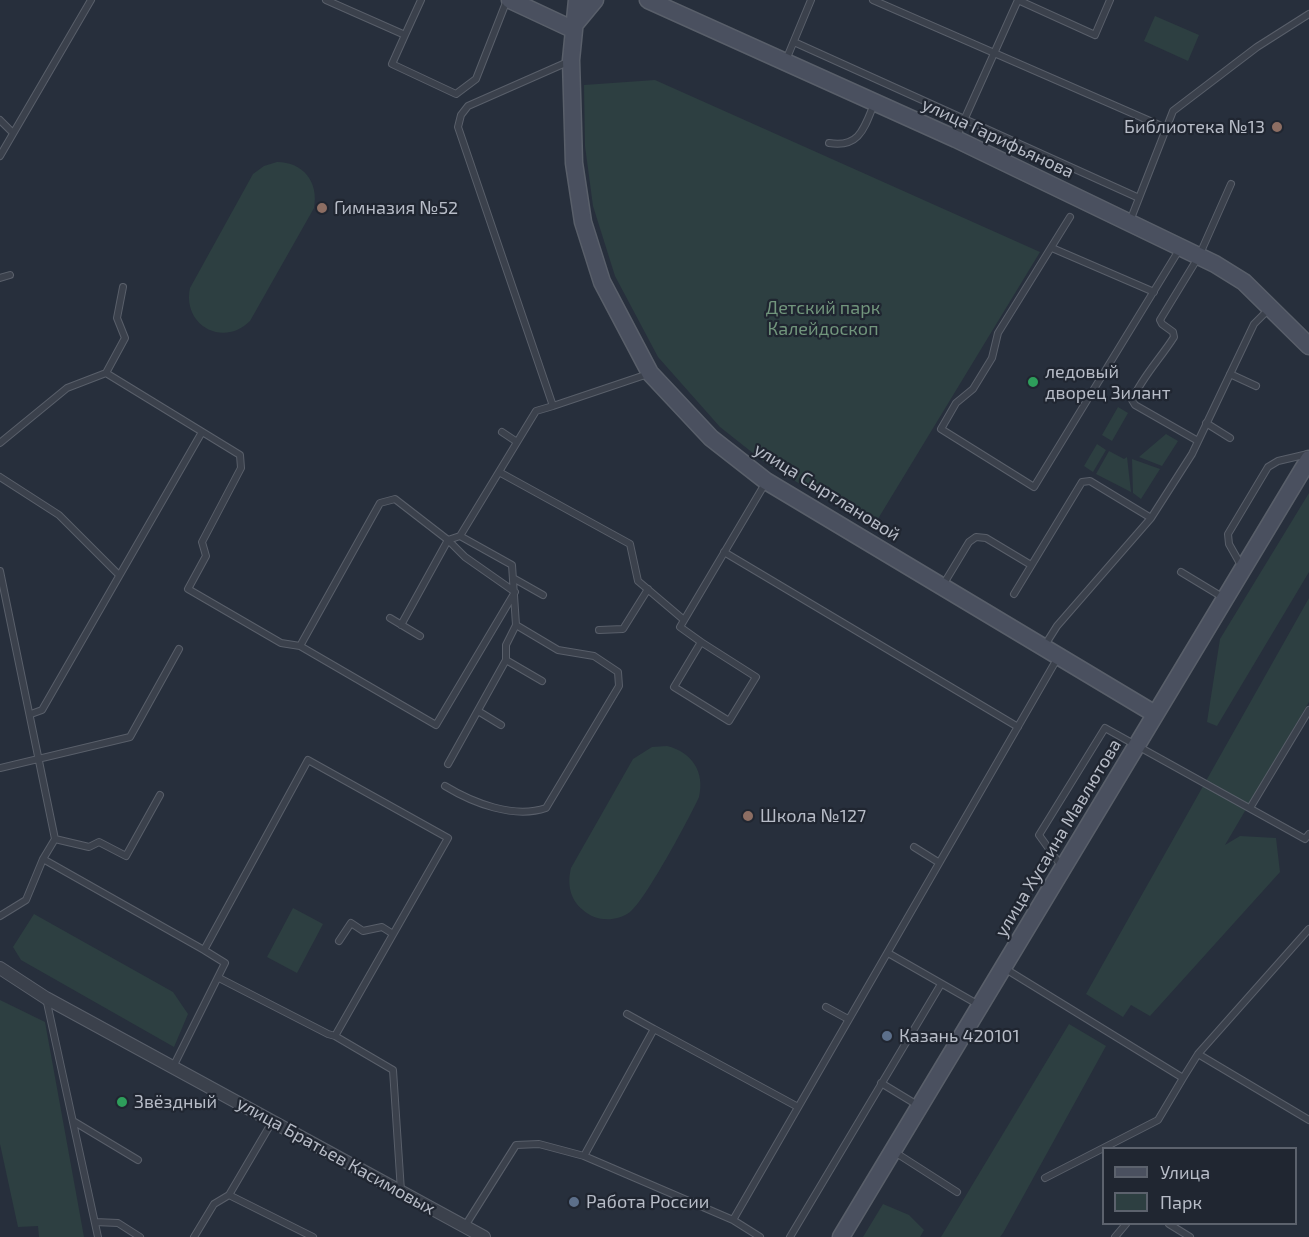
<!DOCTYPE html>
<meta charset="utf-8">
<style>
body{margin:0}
#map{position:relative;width:1309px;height:1237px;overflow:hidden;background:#272f3c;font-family:"Exo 2",sans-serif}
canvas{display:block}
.legend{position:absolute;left:1102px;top:1147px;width:195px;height:78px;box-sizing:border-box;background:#202631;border:2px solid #5c626d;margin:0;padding:8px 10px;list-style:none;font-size:18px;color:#b7bcc7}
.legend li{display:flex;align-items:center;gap:12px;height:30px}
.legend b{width:30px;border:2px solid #5c626d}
</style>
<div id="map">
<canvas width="1309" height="1237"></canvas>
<ul class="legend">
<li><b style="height:8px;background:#4a505f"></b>Улица</li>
<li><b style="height:16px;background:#2d3f41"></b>Парк</li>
</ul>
</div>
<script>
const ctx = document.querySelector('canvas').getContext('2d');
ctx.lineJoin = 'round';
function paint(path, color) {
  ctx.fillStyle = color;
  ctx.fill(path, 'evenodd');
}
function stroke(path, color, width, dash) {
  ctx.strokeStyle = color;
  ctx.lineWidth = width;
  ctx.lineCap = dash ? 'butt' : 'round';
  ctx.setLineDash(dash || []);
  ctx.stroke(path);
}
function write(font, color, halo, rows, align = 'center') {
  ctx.font = font + ' "Exo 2",sans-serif';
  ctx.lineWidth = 4.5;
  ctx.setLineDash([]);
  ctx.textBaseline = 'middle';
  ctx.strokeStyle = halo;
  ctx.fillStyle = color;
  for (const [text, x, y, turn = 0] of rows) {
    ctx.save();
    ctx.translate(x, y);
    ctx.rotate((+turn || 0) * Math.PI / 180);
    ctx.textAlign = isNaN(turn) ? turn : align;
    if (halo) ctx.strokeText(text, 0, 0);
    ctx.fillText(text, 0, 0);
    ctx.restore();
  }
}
const green = new Path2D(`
 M1155,16l44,19 -11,26 -44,-20z
 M655,80l385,172 -167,275 -105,-62 -48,-38 -62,-70 -43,-81 -22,-70 -8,-60 -1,-61z
 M277,162c26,0 42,20 37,46l-64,113c-27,27 -68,4 -60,-33l63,-114 11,-8z
 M1118,407l10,6 -16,28 -10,-6z
 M1166,434l12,7 -16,25 -23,-9z
 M1097,444l9,6 -13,22 -9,-6z
 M1109,451l15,8 3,-2 4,35 -35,-18z
 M1132,459l28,10 -19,30 -8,-6z
 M1309,493v79l-92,154 -10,-4 13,-83z
 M1309,598v104l-84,143 15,-9 36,2 4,34 -130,144 -19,-11 -8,12 -37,-23z
 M667,746c25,6 38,26 32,51 -9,20 -54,104 -69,115 -14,10 -34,10 -47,-2 -13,-10 -16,-26 -12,-42l62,-109 19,-12z
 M293,908l30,16 -26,49 -30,-16z
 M34,914l139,78 15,22 -14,33 -153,-87 -8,-13z
 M0,1000l45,22 39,215h-45l-1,-11 -20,1 -18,-83z
 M1069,1024l37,22 -103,187 -3,4h-59z
 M883,1204l26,11 15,15 -4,7h-57z`);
const lane = new Path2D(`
 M326,0l79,35 16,-35
 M873,0l293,128
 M1018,0l77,35 15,-35
 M405,35l-13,29 64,30 20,-15 31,-79
 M794,42l345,156
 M786,60l25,-60
 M570,61l-102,45 -7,9 -3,12 95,279 95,-32
 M0,120l13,13
 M956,138l62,-138
 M829,143c30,5 35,-14 45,-39
 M0,156l91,-156
 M1070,217l-72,116 -6,25 -19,31 -17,14 -15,26 93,58 145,-237
 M1130,221l43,-110 84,-64 52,-33
 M1052,248l102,44
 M0,278l10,-3
 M106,373l19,-35 -8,-20 6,-31
 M1230,374l26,12
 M1206,423l24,15
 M502,432l15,10
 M1198,441l-63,-36 -3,-5c11,-24 28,-41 42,-63l-1,-5 -11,-8 -2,-4 39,-64 32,-72
 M0,443l67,-55 39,-15 134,82 1,13 -39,74 4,14 -18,33 93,54 19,3 80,-143 15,-4 53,41 12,-4 76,-125 17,-5
 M499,472l131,72 8,37 46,39
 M0,477l59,38 60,60
 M724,552l294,175
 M1242,567l-13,-23 -1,-10 40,-67 10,-6 30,-7
 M0,571l55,268 -12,20 -17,41 -26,16
 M1181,572l43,26
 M513,578l30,17
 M943,585l26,-43 7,-5 10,1 45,27
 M1014,594l68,-112 8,-1 61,37
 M390,618l30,18
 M599,630l24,-1 25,-40
 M701,642l55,35 -27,44 -55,-34 27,-45 -21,-15 86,-145
 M1045,645l12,-19 94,-108 41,-64 62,-130 15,-15
 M300,646l136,79 79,-133 -50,-35 -17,-17 -47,85
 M506,660l36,21
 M478,711l23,14
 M31,714l11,-4 160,-278
 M448,764l58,-104v-15l10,-20
 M0,768l130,-31 49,-88
 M445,786c28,17 69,33 101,22l73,-122 -1,-14 -24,-16 -36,-6 -42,-25 -4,-60 -52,-29
 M1250,808l59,-98
 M55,839l34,8 10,-5 27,14 34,-61
 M914,847l24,15
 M43,859l161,91
 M1062,867l-23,-32 66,-107 200,111 4,-5
 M339,941l12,-18 12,8 19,-4 11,7
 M888,953l91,52
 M1004,968l179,110 15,-24 111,-125
 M219,978l109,56 7,2
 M46,998l52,239
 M826,1007l22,12
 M627,1014l27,15
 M1198,1054l111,66
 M173,1067l52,-104 -21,-13 104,-190 140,78 -113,198 58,34 8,121
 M881,1083l38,23
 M73,1121l65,39
 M272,1122l-43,73 84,42
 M893,1151l64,41
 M1045,1178l113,-58 25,-42
 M733,1220l-149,-64 70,-127 144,78
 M95,1222l23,1 22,14
 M1169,1224l21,13
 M465,1226l51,-81 23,-1 45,12
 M194,1237l20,-33 15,-9
 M760,1237l-27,-17 324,-561
 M790,1237l151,-253
 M1115,1237l11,-13`);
const street = new Path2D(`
 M0,968l46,30 438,239`);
const secondary = new Path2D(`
 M510,0l62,29
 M577,0l-6,60 3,103 9,59 19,60 48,91 61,65 55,43 389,233
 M648,0l308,139 259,125 29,18 65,64
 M576,23l19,-23
 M841,1237l468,-778`);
const markers = [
 [1277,127,6,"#8d6e63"],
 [322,208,6,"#8d6e63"],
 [1033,382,6,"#2e9e5b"],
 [748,816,6,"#8d6e63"],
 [887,1036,6,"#5c6f8a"],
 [122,1102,6,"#2e9e5b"],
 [574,1202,6,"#5c6f8a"]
];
const poiNames = [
 ["Библиотека №13",1265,127,"right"],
 ["Гимназия №52",334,208],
 ["ледовый",1045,372],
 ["дворец Зилант",1045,393],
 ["Школа №127",760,816],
 ["Казань 420101",899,1036],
 ["Звёздный",134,1102],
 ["Работа России",586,1202]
];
const streetNames = [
 ["улица Гарифьянова",998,138,25],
 ["улица Сыртлановой",827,492,32],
 ["улица Хусаина Мавлютова",1058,838,-59],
 ["улица Братьев Касимовых",336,1156,29]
];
const parkNames = [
 ["Детский парк",823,308],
 ["Калейдоскоп",823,329]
];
paint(green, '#2d3f41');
stroke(lane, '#595f6a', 8);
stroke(street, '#595f6a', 14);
stroke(secondary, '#595f6a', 19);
stroke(lane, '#3b414c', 6);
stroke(street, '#3b414c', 12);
stroke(secondary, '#4a505f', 16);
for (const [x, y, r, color] of markers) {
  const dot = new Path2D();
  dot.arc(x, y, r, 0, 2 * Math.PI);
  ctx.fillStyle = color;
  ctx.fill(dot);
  stroke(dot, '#202631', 2);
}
write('18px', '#b7bcc7', '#202631', poiNames, 'left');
write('18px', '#b7bcc7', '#202631', streetNames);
write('18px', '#71957c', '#202631', parkNames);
</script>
